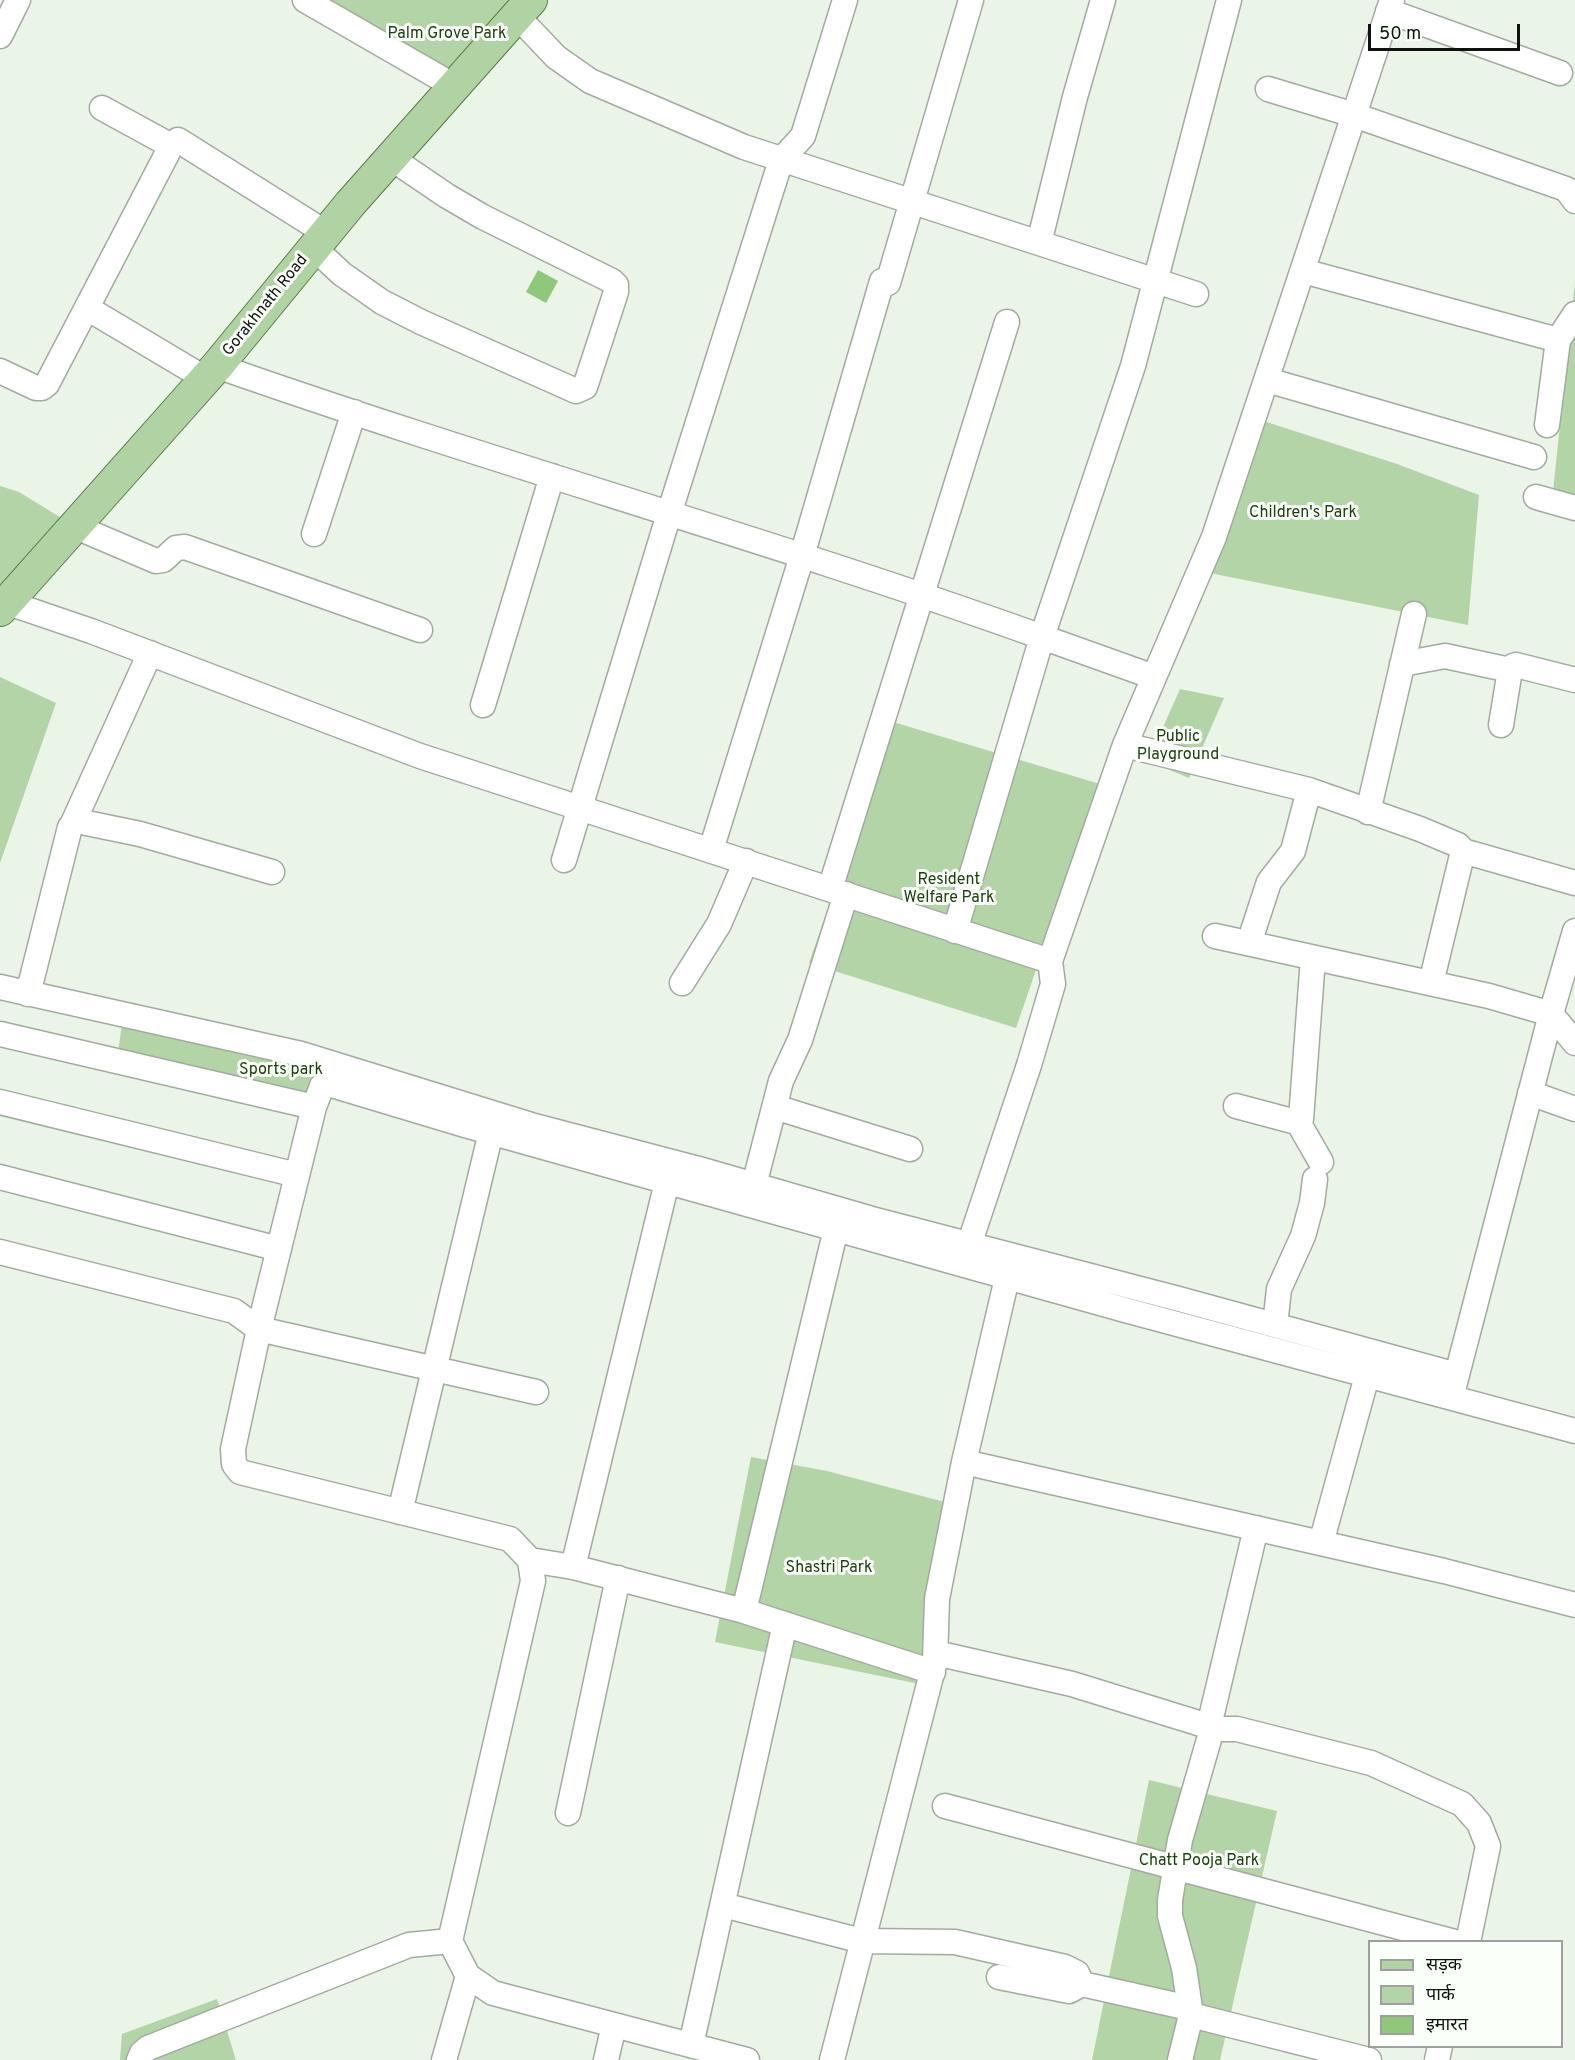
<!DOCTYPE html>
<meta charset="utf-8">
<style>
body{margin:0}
#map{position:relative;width:1575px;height:2060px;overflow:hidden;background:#eaf4e7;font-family:Overpass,"Noto Sans Devanagari",sans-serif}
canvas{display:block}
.legend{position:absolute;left:1368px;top:1940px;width:195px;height:108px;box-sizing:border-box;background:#fbfffa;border:2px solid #9da09c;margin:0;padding:8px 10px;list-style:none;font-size:18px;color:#0f120e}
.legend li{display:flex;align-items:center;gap:12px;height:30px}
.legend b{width:30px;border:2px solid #9da09c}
.scale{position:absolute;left:1368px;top:24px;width:152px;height:27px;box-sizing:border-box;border:3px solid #0f120e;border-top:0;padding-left:8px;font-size:18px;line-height:21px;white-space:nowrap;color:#0f120e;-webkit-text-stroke:4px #fbfffa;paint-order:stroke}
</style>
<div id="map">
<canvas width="1575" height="2060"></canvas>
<ul class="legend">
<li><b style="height:8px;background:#b0d3a3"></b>सड़क</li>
<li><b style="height:16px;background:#b2d4a6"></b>पार्क</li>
<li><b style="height:16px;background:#8fc87a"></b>इमारत</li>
</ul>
<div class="scale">50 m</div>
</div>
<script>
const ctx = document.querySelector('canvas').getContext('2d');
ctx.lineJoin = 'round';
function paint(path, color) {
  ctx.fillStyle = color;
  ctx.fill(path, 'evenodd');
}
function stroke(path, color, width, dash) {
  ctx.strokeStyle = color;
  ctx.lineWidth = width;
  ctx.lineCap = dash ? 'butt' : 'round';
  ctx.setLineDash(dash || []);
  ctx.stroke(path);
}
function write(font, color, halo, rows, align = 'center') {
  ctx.font = font + ' Overpass,sans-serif';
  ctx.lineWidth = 6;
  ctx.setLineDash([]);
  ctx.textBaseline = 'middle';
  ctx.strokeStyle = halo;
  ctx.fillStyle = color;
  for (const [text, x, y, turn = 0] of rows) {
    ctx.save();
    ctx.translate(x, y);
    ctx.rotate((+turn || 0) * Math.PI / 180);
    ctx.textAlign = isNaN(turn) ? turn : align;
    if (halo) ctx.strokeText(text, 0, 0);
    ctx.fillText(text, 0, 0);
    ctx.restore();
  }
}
const green = new Path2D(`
 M320,0h208l-74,82z
 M1575,282v224l-23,-5z
 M1254,418l143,46 82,31 -11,130 -268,-54z
 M0,486l19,6 49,30 -68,71z
 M0,677l56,26 -56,160z
 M1180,689l44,9 -35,80 -41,-17z
 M893,722l207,62 -84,244 -207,-65z
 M123,1017l193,43 -10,36 -188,-44z
 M751,1457l76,14 129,34 -27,181 -214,-44z
 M1149,1780l128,31 -57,249h-128z
 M217,1999l19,61h-116l2,-26z`);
const building = new Path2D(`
 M538,270l20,11 -12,22 -20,-11z`);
const minor = new Path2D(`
 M305,0l149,86
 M1392,0l-38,115 212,74 9,12
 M1388,11l172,62
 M517,16l39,41 34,24 154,66 452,147
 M0,36l18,-36
 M178,140l148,93
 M1039,243l36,-146 28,-97
 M314,248l28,26 40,28 39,20 155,69 9,-4 31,-95v-7l-4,-4 -129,-64 -36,-21 -56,-38
 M1303,271l255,69 17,-26
 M888,283l83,-283
 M87,308l119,71
 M217,366c273,96 552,173 825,271l91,-271 96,-366
 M0,371l36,17h6l5,-4 121,-232v-5l-2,-4 -64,-35
 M1267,380l267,77
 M1547,425l11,-85
 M1536,497l39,11
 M74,526l82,35 7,-1 13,-12 9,-1 235,83
 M314,534l40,-122
 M0,600l91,31 329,125 630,205
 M1402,664l43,-8 65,14
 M483,705l69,-229
 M1501,725l9,-55 3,-4 3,-1 59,15
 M1125,745l184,45
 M1368,812l46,-198
 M73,823l77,-170
 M711,850l91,-294 80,-275
 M1463,851l112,32
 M564,860l105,-346 112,-354 22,-24 42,-136
 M830,889l177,-567
 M955,931l87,-294 112,40
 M1215,936l274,60 62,18 24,29
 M1249,943l20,-61 24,-31 16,-61 111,39 38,16 5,6 -32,132
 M682,983l37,-59 27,-63
 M0,987l301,67 230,71 168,44 173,50 307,80 278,76
 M28,994l42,-167 7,-6 63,13 132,38
 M0,1034l314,73 -55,222 -26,120 1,15 6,8 270,67 20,21 3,21 -83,360 18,35 25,17 254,67
 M1530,1093l45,16
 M0,1102l297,73
 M1236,1106l60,16 5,-3 12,-161
 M314,1107l8,-21 10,-1 133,40 660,185 450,121
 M775,1107l135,42
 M1298,1122l23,40
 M0,1177l279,72
 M754,1185l27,-104 19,-41 46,-146
 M969,1245l60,-180 24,-81 -3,-23 75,-216 89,-208 140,-422 -86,-26
 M0,1252l234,59 25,18 277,63
 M1275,1325l4,-36 24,-53 9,-33 3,-24
 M1453,1390l98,-376 24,-83
 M964,1462l47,-201
 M400,1512l91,-380
 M1321,1543l46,-167
 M530,1560l43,7 171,44 189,61
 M573,1567l94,-385
 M744,1611l92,-382
 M936,1653l136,31 139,43 1,2 -32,111 -10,60v16l14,52 7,47 -11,45
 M1209,1726l47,-198
 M1212,1729h25l134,34 91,41 17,19 9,23 -20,96
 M945,1806l510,136
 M568,1813l50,-235
 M723,1905l139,36 93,1 110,25 12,6 5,11 -13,7 -70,-14
 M1082,1984l107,24
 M1191,2015l178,45
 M691,2045l94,-421
 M139,2060l3,-7 6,-5 261,-103 41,-4
 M444,2060l24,-84
 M606,2060l8,-35
 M832,2060l103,-399 2,-62 27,-137 480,109 131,34
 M1437,2060l3,-14`);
const major = new Path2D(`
 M0,610l217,-244 133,-162 181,-204`);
const parkNames = [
 ["Palm Grove Park",447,35],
 ["Children's Park",1303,514],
 ["Public",1178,738],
 ["Playground",1178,756],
 ["Resident",949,881],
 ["Welfare Park",949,899],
 ["Sports park",281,1071],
 ["Shastri Park",829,1569],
 ["Chatt Pooja Park",1199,1862]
];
const streetNames = [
 ["Gorakhnath Road",266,306,-51]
];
paint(green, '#b2d4a6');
paint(building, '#8fc87a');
stroke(minor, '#a2ab9f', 27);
stroke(major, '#567d47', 34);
stroke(minor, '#fff', 24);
stroke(major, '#b0d3a3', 32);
write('16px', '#1d410c', '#fbfffa', parkNames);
write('16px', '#0f120e', '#fbfffa', streetNames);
</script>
